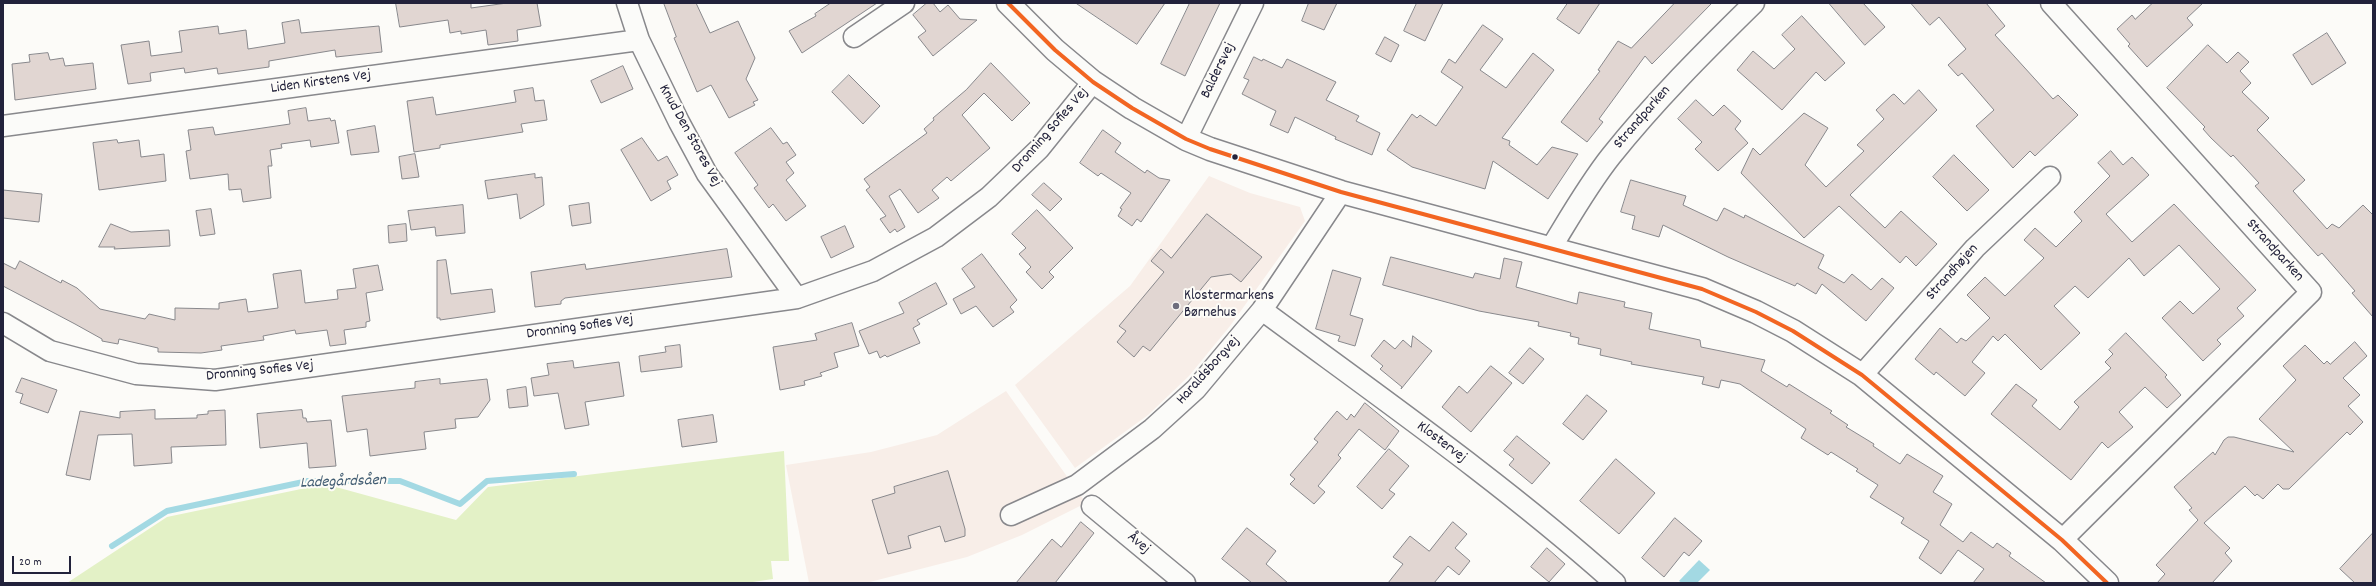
<!DOCTYPE html>
<meta charset="utf-8">
<style>
body{margin:0}
#map{position:relative;width:2376px;height:586px;overflow:hidden;background:#fcfbf8;font-family:Dekko,sans-serif}
canvas{display:block}
.frame{position:absolute;inset:0;border:4px solid #22223b;pointer-events:none}
.scale{position:absolute;left:12px;top:556px;width:59px;height:18px;box-sizing:border-box;border:2px solid #22223b;border-top:0;padding-left:5px;font-size:12px;line-height:14px;white-space:nowrap;color:#22223b;-webkit-text-stroke:3px #fdfcf7;paint-order:stroke}
</style>
<div id="map">
<canvas width="2376" height="586"></canvas>
<div class="frame"></div>
<div class="scale">20 m</div>
</div>
<script>
const ctx = document.querySelector('canvas').getContext('2d');
ctx.lineJoin = 'round';
function paint(path, color) {
  ctx.fillStyle = color;
  ctx.fill(path, 'evenodd');
}
function stroke(path, color, width, dash) {
  ctx.strokeStyle = color;
  ctx.lineWidth = width;
  ctx.lineCap = dash ? 'butt' : 'round';
  ctx.setLineDash(dash || []);
  ctx.stroke(path);
}
function write(font, color, halo, rows, align = 'center') {
  ctx.font = font + ' Dekko,sans-serif';
  ctx.lineWidth = 4;
  ctx.setLineDash([]);
  ctx.textBaseline = 'middle';
  ctx.strokeStyle = halo;
  ctx.fillStyle = color;
  for (const [text, x, y, turn = 0] of rows) {
    ctx.save();
    ctx.translate(x, y);
    ctx.rotate((+turn || 0) * Math.PI / 180);
    ctx.textAlign = isNaN(turn) ? turn : align;
    if (halo) ctx.strokeText(text, 0, 0);
    ctx.fillText(text, 0, 0);
    ctx.restore();
  }
}
const built = new Path2D(`
 M1209,176l41,17 50,14 5,14 -75,105 -41,50 -41,39 -73,53 -60,-83 115,-99z
 M1006,391l80,112 -64,32 -55,22 -101,26h-57l-23,-118 85,-13 66,-17z`);
const green = new Path2D(`
 M784,451l5,110h-18l2,18 -27,4h-679l100,-66 158,-33 131,36 32,-33z`);
const water = new Path2D(`
 M1699,560l11,10 -13,13h-15l-3,-2z`);
const stream = new Path2D(`
 M112,546l55,-35 141,-30h92l60,23 27,-23 87,-7`);
const building = new Path2D(`
 M396,3h75v5l36,-5h30l4,23 -24,4 1,11 -30,4 -2,-15 -25,4v-3l-11,2 -2,-13 -48,7z
 M664,3h32l14,30 28,-12 17,37 -9,21 12,21 -5,2 2,3 -26,13 -18,-33 -14,7 -23,-54 2,-1z
 M831,3h46l-75,50 -13,-22 27,-15 -1,-2z
 M927,3h6l7,9 8,-7 12,14 17,1 -44,36 -15,-19 8,-6 -13,-16z
 M1076,3h89l-28,41z
 M1190,3h30l-35,73 -24,-12z
 M1309,3h28l-13,27 -22,-9z
 M1417,3h26l-18,38 -21,-10z
 M1568,3h32l-21,31 -22,-15z
 M1675,3h37l-60,61 -7,-8 -46,63 4,3 -16,20 -26,-20 39,-51 -2,-1 20,-29 13,7z
 M1829,3h34l22,24 -20,18z
 M1911,3h75l19,23 -10,9 58,64 5,-4 20,20 -43,41 -5,-5 -17,17 -37,-42 18,-16 -32,-37 -4,3 -10,-11 18,-16 -27,-32 -9,8z
 M2153,3h50l-16,15 6,7 -46,42 -19,-21 2,-2 -13,-15 15,-14 3,4z
 M1802,16l43,47 -20,18 -9,-9 -34,38 -45,-40 16,-19 21,18 21,-20 -13,-14z
 M299,20l2,13 78,-7 3,26 -46,5 -1,-7 -66,11v6l-51,7 -1,-6 -32,5 -1,-5 -34,5 1,8 -23,3 -7,-39 28,-4 2,15 31,-4 -3,-21 39,-5 1,8 27,-4 2,19 37,-6 -3,-20z
 M1483,25l20,14 -23,31 26,18 27,-35 21,17 -52,68 8,3 -1,4 28,20 15,-18 26,7 -30,45 -55,-38 -8,28 -73,-22 -25,-17 25,-36 5,4 3,-3 16,11 27,-39 -22,-15 8,-13 6,4z
 M2327,33l19,30 -34,22 -19,-30z
 M1385,37l14,8 -8,17 -15,-8z
 M2208,45l19,18 11,-11 11,10 -9,9 11,12 -9,9 27,26 -12,12 48,50 -12,11 34,38 5,-5 7,4 24,-23 10,10v102l-21,-24 3,-2 -33,-38 -4,3 -63,-70 4,-3 -26,-28 -2,2 -20,-19 -8,-9 2,-2 -38,-39z
 M48,53l2,7 13,-2 2,8 28,-3 3,26 -81,11 -3,-36 18,-2 -1,-7z
 M1254,57l8,4 1,-2 19,9 5,-9 49,23 -10,18 33,16 -3,5 24,12 -8,22 -37,-16 1,-2 -41,-20 -7,16 -18,-8 6,-14 -34,-17 7,-14 -5,-2z
 M991,63l39,40 -18,18 -28,-28 -22,22 28,33 -39,33 -4,-4 -15,13 7,8 -21,15 -18,-24 -11,7 16,31 -8,5 -2,-3 -5,4 -10,-14 6,-3 -20,-26 4,-3 -6,-8 63,-46 -3,-4 10,-9 -1,-2 33,-28z
 M623,66l10,23 -32,14 -10,-22z
 M849,75l31,31 -17,18 -31,-32z
 M533,88l2,13 9,-1 3,20 -26,4 2,8 -83,13v3l-26,4 -7,-51 26,-4 3,18 80,-13 -2,-11z
 M1919,90l18,20 -87,85 35,33 16,-17 36,33 -21,22 -10,-10 -6,7 -61,-57 -35,32 -63,-65 12,-25 7,7 44,-42 24,15 -23,37 21,22 38,-36 -7,-6 27,-26 -8,-9 16,-15 2,-1 10,10z
 M1696,100l17,16 11,-11 17,16 -6,8 13,14 -30,28 -23,-22 7,-7 -24,-23z
 M306,108l2,13 22,-3 1,3 4,-1 4,23 -28,4 -1,-7 -29,4 1,4 -12,2 2,16h-4l3,32 -28,4 -2,-13 -12,1 -1,-16 -38,5 -4,-28 5,-1 -3,-20 25,-3 2,8 75,-11 -2,-13z
 M375,126l4,26 -28,3 -4,-24z
 M771,128l12,16 4,-2 9,13 -10,7 8,11 -8,7 20,26 -20,15 -13,-17 -4,4 -15,-20 4,-3 -23,-32z
 M1103,130l18,13 -6,9 30,21 2,-3 12,8 11,2 -29,42 -4,-3 -5,7 -14,-10 4,-7 -2,-1 11,-15 -30,-20 -3,3 -18,-13z
 M642,138l16,23 9,-5 11,19 -11,6 4,8 -20,12 -30,-51z
 M117,140l1,3 21,-3 2,17 23,-3 2,27 -67,9 -6,-47z
 M2111,151l12,14 9,-8 17,18 -43,39 26,28 42,-38 82,86 -19,18 7,8 -27,24 4,4 -18,17 -41,-43 18,-17 13,13 27,-25 -41,-44 -35,31 -15,-18 -41,40 -13,-12 -21,20 26,27 -39,37 -36,-36 -7,7 -5,-5 -21,26 13,11 -20,23 -29,-24 -2,3 -19,-16 25,-31 17,15 4,-5 5,3 24,-23 -23,-23 18,-18 20,19 39,-38 -20,-18 11,-12 21,19 26,-26 -8,-9 36,-36 -12,-13z
 M415,154l4,23 -17,2 -3,-22z
 M1954,155l35,35 -22,21 -34,-34z
 M535,174v4l7,-1 2,28 -24,14 -3,-25 -29,5 -3,-18z
 M1631,180l55,16 -3,9 34,16 7,-13 20,10 1,-3 79,40 -6,13 26,15 8,-9 19,16 11,-12 12,10 -28,33 -44,-37 -6,10 -19,-11 -2,3 -67,-29 -65,-32 -4,12 -27,-8 3,-13 -14,-4z
 M1044,183l18,16 -12,12 -18,-16z
 M3,190l39,4 -3,28 -36,-4z
 M589,203l2,20 -19,3 -3,-20z
 M463,205l2,28 -29,3 -1,-9 -24,3 -3,-19z
 M211,209l4,25 -15,2 -4,-25z
 M1037,210l36,38 -24,24 5,5 -12,12 -16,-17 5,-5 -12,-13 7,-6 -14,-14z
 M1207,214l55,43 -21,25 -10,-8 -20,3 -61,74 -7,-5 -9,11 -17,-15 9,-11 -7,-5 45,-54 -13,-11 10,-12 10,9z
 M111,224l20,8 38,-2 1,16 -56,3 1,-2h-16z
 M406,224l1,17 -18,2 -1,-17z
 M845,226l9,21 -23,11 -10,-21z
 M727,249l5,28 -167,21 -4,3v3l-26,3 -4,-35 54,-8 1,5z
 M982,254l35,46 -7,7 4,5 -21,15 -17,-21 -15,8 -8,-15 22,-12 -13,-18z
 M1391,257l82,21 2,-5 25,6 4,-21 18,4 -6,25 61,17 2,-12 46,10 -1,5 28,6 -3,16 51,11 1,7 64,13 -4,11 26,16 2,-3 43,27 -2,2 18,12 -2,2 28,17 -1,2 27,18 7,-10 36,22 -10,16 19,12 -12,21 23,17 8,-10 22,16 4,-5 14,10 -2,3 37,27h-73l11,-14 -26,-19 -17,24 -22,-16 10,-17 -28,-18 3,-5 -34,-21 8,-12 -22,-14 2,-2 -27,-17 -3,3 -27,-17 5,-9 -66,-45 -19,-4 -2,8 -17,-4 2,-7 -73,-13 1,-2 -32,-7 1,-6 -23,-5 1,-6 -9,-2 1,-3 -33,-7 1,-4 -60,-11 -96,-26z
 M446,260l5,34 41,-5 3,23 -55,8v-2h-3v-57z
 M20,261l41,22 1,-3 15,8 23,21 45,10 4,-5 26,6v-12l44,1v-6l27,-4 2,13 30,-4 -5,-34 28,-4 4,33 33,-4 -1,-9 19,-2 -3,-19 25,-4 5,25 -17,3 4,28 -4,1v5l-22,3 2,14 -16,2 -3,-16 -31,4 -1,-4 -32,6 1,4 -43,6 1,4 -21,3 -43,-1v-4l-39,-9 -1,5 -16,-3v-2l-27,-15 -72,-38v-23l12,6z
 M1333,270l28,8 -11,37 13,4 -8,27 -17,-5 2,-5 -24,-7z
 M936,283l11,21 -30,16 3,4 -7,4 7,15 -33,14 -2,-2 -5,3 -3,-7 -8,3 -10,-23 45,-18 -5,-10z
 M852,323l7,23 -25,7 4,14 -18,6 2,3 -18,5 1,4 -25,5 -7,-43 44,-7 -2,-6z
 M2126,333l41,42 -2,2 16,18 -14,13 -22,-21 -26,25 14,15 -25,21 -6,-6 -31,38 -80,-66 25,-30 21,16 -5,6 28,24 19,-23 -5,-5 37,-34 -6,-6 8,-8 -4,-4z
 M1413,336l19,15 -31,38 1,-2 -22,-18 3,-3 -12,-10 13,-16 11,9 8,-9 8,7z
 M2355,342l12,14 -24,22 17,17 -12,11 15,16 -13,13 -3,-3 -58,57h-6l-5,-5 -15,15 -6,-5 -2,2 -10,-10 -41,37 26,25 -5,5 7,8 -20,22h-55l8,-9 -9,-9 42,-45 -9,-10 3,-2 -18,-21 39,-35 2,3 9,-15 4,-3h6l60,15 -35,-33 37,-39 -13,-14 22,-21 19,19 3,-3 3,3z
 M680,345l2,22 -41,5 -2,-16 27,-4 -1,-5z
 M1530,348l14,11 -21,25 -14,-11z
 M573,361l1,7 45,-6 5,34 -39,6 4,23 -24,4 -7,-36 -24,3 -3,-18 18,-3 -2,-11z
 M1491,366l21,17 -41,49 -29,-25 17,-21 8,7z
 M22,378l35,12 -9,23 -28,-10 3,-9 -7,-2z
 M440,379v5l47,-5 3,21 -12,17 -23,2 1,9 -32,4 2,17 -56,7 -3,-27 -20,3 -5,-36 73,-8v-6z
 M526,387l2,19 -19,2 -2,-18z
 M1587,395l20,16 -24,29 -20,-16z
 M1365,403l34,28 -14,19 -26,-21 -21,26 3,3 -23,28 7,6 -11,12 -24,-20 5,-5 -5,-4 28,-33 -4,-3 23,-28 10,9 4,-6 3,3z
 M155,410v9l42,-1v-3l11,-1v-3l17,-1 1,35 -55,2 1,16 -38,3 -2,-32 -34,1 -8,45 -24,-5 14,-64 40,7v-6z
 M302,410l1,8h3l1,4 24,-2 5,46 -27,2 -2,-25 -47,5 -3,-34z
 M713,415l4,27 -35,5 -4,-27z
 M1517,436l33,27 -18,21 -23,-19 5,-6 -10,-8z
 M1389,449l20,17 -20,24 6,4 -13,15 -25,-22z
 M1616,459l39,34 -36,41 -39,-33z
 M948,471l17,58v7l-20,6 -5,-16 -32,10 3,12 -23,6 -16,-54 23,-7 -1,-6z
 M1675,518l27,23 -13,15 -5,-4 -20,25 -22,-19z
 M1081,522l13,11 -39,50h-39l36,-44 9,8z
 M1453,522l14,12 -12,14 15,13 -11,14 -11,-9 -14,17h-46l15,-19 -10,-7 17,-21 19,15z
 M1247,528l29,23 -10,13 22,19h-36l-30,-24z
 M2373,533v50h-18l-15,-14z
 M1547,548l18,16 -16,18 -18,-15z`);
const minor = new Path2D(`
 M627,3l12,37 40,82 28,52 90,124
 M2051,3l260,289 -249,248
 M854,37l50,-34
 M3,126l636,-86
 M1186,139l67,-136
 M1551,248c19,-31 37,-63 60,-92 44,-55 93,-104 143,-153
 M1262,310c119,88 242,174 353,273
 M3,323l47,28 86,23 79,6 582,-82 76,-27 63,-34 53,-40 50,-48 54,-67
 M1862,375l113,-127 75,-71
 M1092,506l93,77
 M1011,515l66,-30 75,-56 44,-40 66,-79 79,-118`);
const tertiary = new Path2D(`
 M1008,3l47,47 38,32 39,26 54,31 24,10 131,43 361,97 54,23 37,19 69,44 200,165 45,43`);
const bus1 = new Path2D(`
 M1008,3l47,47 38,32 39,26 54,31 24,10 131,43 361,97 54,23 37,19 69,44 200,165 45,43`);
const markers = [
 [1235,157,3.5,"#22223b"],
 [1176,306,4,"#6e6e7d"]
];
const streetNames = [
 ["Baldersvej",1219,71,-64],
 ["Liden Kirstens Vej",321,83,-8],
 ["Strandparken",1643,118,-49],
 ["Dronning Sofies Vej",1051,131,-49],
 ["Knud Den Stores Vej",689,136,61],
 ["Strandparken",2274,251,48],
 ["Strandhøjen",1953,273,-48],
 ["Dronning Sofies Vej",580,328,-8],
 ["Haraldsborgvej",1209,371,-48],
 ["Dronning Sofies Vej",260,372,-6],
 ["Klostervej",1441,443,37],
 ["Åvej",1138,544,40]
];
const poiNames = [
 ["Klostermarkens",1184,297],
 ["Børnehus",1184,314]
];
const waterNames = [
 ["Ladegårdsåen",343,483,-2]
];
paint(built, '#f8eee8');
paint(green, '#e3f1c6');
paint(water, '#a3d9e3');
stroke(stream, '#a3d9e3', 6);
paint(building, '#e1d6d2');
stroke(building, '#88888c', 1);
stroke(minor, '#88888c', 23);
stroke(tertiary, '#88888c', 25);
stroke(minor, '#fbfbf9', 20);
stroke(tertiary, '#fbfbf9', 22);
stroke(bus1, '#f26522', 4);
for (const [x, y, r, color] of markers) {
  const dot = new Path2D();
  dot.arc(x, y, r, 0, 2 * Math.PI);
  ctx.fillStyle = color;
  ctx.fill(dot);
  stroke(dot, '#fdfcf7', 1.5);
}
write('15px', '#22223b', '#fdfcf7', streetNames);
write('15px', '#22223b', '#fdfcf7', poiNames, 'left');
write('italic 16px', '#425d73', '#fdfcf7', waterNames);
</script>
